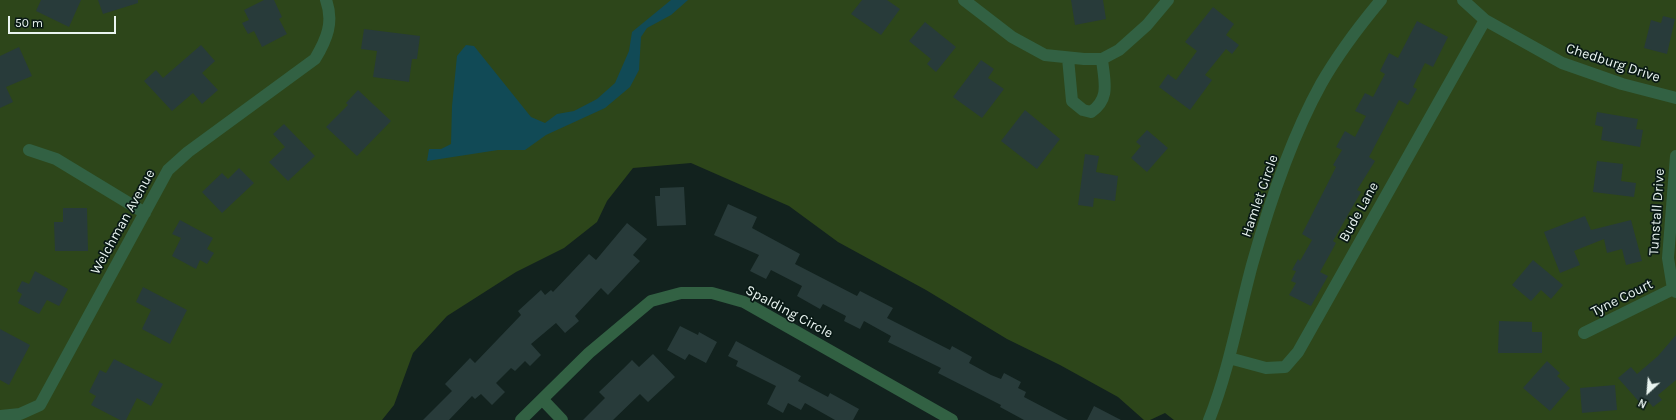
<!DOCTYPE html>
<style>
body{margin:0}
#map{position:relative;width:1676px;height:420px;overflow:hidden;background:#12221e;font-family:Karla,sans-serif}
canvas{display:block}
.north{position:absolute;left:1628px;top:372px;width:40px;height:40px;-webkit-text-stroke:3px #091915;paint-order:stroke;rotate:206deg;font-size:11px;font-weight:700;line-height:16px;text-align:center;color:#e9f4f0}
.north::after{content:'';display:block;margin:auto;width:14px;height:18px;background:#e9f4f0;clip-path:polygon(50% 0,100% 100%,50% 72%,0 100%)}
.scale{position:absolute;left:8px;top:16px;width:108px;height:18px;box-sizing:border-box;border:2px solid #e9f4f0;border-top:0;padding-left:5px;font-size:12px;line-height:14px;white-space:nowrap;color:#e9f4f0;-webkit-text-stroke:3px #091915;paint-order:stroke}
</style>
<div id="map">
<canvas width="1676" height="420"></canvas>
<div class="north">N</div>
<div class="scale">50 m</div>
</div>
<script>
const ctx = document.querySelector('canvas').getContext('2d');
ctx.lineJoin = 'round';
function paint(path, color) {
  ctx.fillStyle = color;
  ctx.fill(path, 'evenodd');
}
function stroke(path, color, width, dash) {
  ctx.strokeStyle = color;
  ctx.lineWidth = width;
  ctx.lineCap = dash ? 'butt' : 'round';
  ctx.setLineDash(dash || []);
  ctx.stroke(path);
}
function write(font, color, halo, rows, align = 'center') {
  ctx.font = font + ' Karla,sans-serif';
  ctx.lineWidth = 3.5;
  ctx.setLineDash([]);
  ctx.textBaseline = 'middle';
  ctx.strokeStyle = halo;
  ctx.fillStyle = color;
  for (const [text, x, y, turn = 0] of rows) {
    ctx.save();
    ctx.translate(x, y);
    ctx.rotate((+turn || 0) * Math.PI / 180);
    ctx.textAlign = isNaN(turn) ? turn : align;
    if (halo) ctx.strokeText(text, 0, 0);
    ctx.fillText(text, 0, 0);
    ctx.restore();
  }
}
const green = new Path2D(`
 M0,0h1676v420h-502l-9,-7 -15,7h-6l-26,-23 -58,-32 -53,-26 -81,-49 -88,-48 -49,-36 -98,-43 -58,5 -26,33 -10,21 -33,26 -48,24 -69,44 -34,37 -19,52 -12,15h-382z`);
const water = new Path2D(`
 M671,0h17l-17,15 -24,13 -6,9 -2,33 -9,17 -25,21 -59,27 -21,15h-27l-71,11 2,-12h12l10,-5 1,-38 5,-50 9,-11 8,1 57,71 14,6 12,-9 17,-3 23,-12 18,-16 14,-32 3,-19z`);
const building = new Path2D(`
 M41,0h40l-12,27 -33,-16z
 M98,0h40v3l-35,11z
 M264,0h10l8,17 -3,2 8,15 -25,13 -8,-16 -6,3 -6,-11 7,-3 -5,-10z
 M862,0h25l13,9 -19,26 -30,-21z
 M1071,0h32l3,19 -31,6z
 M1213,7l21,17 -8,11 13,10 -7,9 -6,-5 -21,26 7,5 -22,30 -31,-23 9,-13 8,6 21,-29 -12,-9z
 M1663,16l12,3 -8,35 -23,-6 7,-28 10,3z
 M1417,21l31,16 -15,30 -8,-4 -12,24 4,2 -9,16 -9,-5 -30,57 6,4 -18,29 4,2 -28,49 3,2 -16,29 8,4 -17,30 -22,-11 7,-12 -5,-2 5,-10 -4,-1 6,-11 2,2 12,-21 -10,-6 34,-67 -3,-2 9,-15 -6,-3 9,-16 10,6 11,-21 -11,-5 10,-18 8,4 12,-23 -5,-3 9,-18 9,5z
 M925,22l31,25 -20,25 -9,-8 4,-5 -22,-18z
 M364,29l56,7 -3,23h-5l-3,23 -36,-5 4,-26 -16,-2z
 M201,45l14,16 -13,12 16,17 -16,14 -9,-11 -21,18 -28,-30 12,-11 7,8z
 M19,47l13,29 -26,11 7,15 -13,6v-52z
 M981,60l13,9 -6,9 16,11 -22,29 -29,-21z
 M358,90l33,31 -34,35 -31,-29 22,-22 -2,-2z
 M1025,110l35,29 -23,30 -36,-28z
 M1597,112l41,7 -2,10 7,1 -3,17 -39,-7 2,-13 -8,-2z
 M284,124l31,32 -27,25 -19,-19 16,-15 -12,-13z
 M1147,130l21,18 -21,24 -16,-14 10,-12 -5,-4z
 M1085,154l14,2 -3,16 22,4 -3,25 -21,-3 -1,9 -15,-2z
 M1597,161l26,3 -2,17 15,2 -2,14 -41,-5z
 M239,168l15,15 -32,30 -20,-21 20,-19 6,6z
 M684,187l2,38 -29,1 -2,-30h5v-8z
 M728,204l29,13 -5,11 48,26 -5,10 62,32 3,-5 33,17 -6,10 63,32 2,-4 20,11 -3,6 22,12 10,4 3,-6 17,9 -3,6 8,4 -2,5 44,23h-44l-24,-13 1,-2 -63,-32 3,-5 -53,-26 3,-6 -27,-15 -4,8 -16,-8 2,-5 -23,-12 -3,5 -23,-13 5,-10 -31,-16 -5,9 -16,-8 9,-16 -45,-20z
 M63,208h24l1,43h-33l-1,-29h9z
 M1585,216l6,14 40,-10 11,41 -16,4 -4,-16 -15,4 -3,-14 -30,12 6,14 -20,8 -16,-41z
 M180,220l33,18 -6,11 7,4 -7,11 -7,-4 -4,9 -24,-13 9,-18 -9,-4z
 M627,223l20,16 -14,16 7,6 -32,34 -7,-7 -26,28 4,5 -14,12 -9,-10 -25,21 10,11 -11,11 -5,-5 -10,10 -4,-3 -15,15 9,9 -13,13 -11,-11 -6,5 -3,-3 -23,24h-26l29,-29 -7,-7 25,-26 5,5 46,-48 -3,-4 23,-21 4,5 6,-5 2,2 36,-38 7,6z
 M1533,260l30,25 -12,14 -10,-9 -10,11 -19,-16z
 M35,271l33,18 -9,17 -12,-6 -8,14 -21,-11 4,-9 -5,-3 5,-10 7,3z
 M143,287l44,23 -17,34 -28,-15 9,-19 -15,-8z
 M1499,321l33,1v10h10v21h-44z
 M680,326l18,9 1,-3 18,10 -11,21 -17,-9 -4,6 -18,-10z
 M0,329l30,16 -21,40 -9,-5z
 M1676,335v45l-18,15 4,5 -9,7 -6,-7 -5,5 -24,-27 13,-11 6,7 21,-18z
 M736,341l65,35 -3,5 30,16 2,-4 29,16 -6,11h-18l-30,-17 -4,7 -13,-7 -5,10 -16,-9 9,-18 -40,-20 2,-5 -10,-5z
 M653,354l22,23 -27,25 -8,-8 -27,26h-30l22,-22 -6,-6 24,-23 9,-9 7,7z
 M114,359l49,25 -12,22 -14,-8 -11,22h-6l-29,-15 5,-9 -7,-4 11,-22 6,3z
 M1547,361l13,12 -3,3 13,12 -20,23 -27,-23z
 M1615,385l2,25 -35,3 -2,-25z
 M1094,406l27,14h-34z`);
const street = new Path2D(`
 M964,0l48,37 33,18 39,4h18l17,-9 28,-25 21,-25
 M1463,0l22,20 77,43 60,21 54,14
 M1068,58l4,43 11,9 8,2c20,-14 13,-31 11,-53
 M29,150l27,9 89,54
 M1676,156l-8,102 5,31 3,3
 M1584,333l89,-44
 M1229,358l37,10 19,-1 13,-15 187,-332
 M543,400l19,20
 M0,416l20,-2 20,-9 128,-235 20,-18 127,-93c12,-20 19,-37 11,-59
 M521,420l68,-67 62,-52 30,-8h31l32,9 208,118
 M1209,420c20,-50 29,-103 43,-155 17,-61 38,-125 69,-181 16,-28 40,-60 60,-84`);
const streetNames = [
 ["Chedburg Drive",1613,63,18],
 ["Hamlet Circle",1260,196,-71],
 ["Bude Lane",1359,212,-61],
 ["Tunstall Drive",1657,212,-86],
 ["Welchman Avenue",123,222,-61],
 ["Tyne Court",1622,298,-26],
 ["Spalding Circle",789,312,28]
];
paint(green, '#2d461a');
paint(water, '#114a56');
paint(building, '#283b3a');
stroke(street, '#326143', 12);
write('14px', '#e9f4f0', '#091915', streetNames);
</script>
